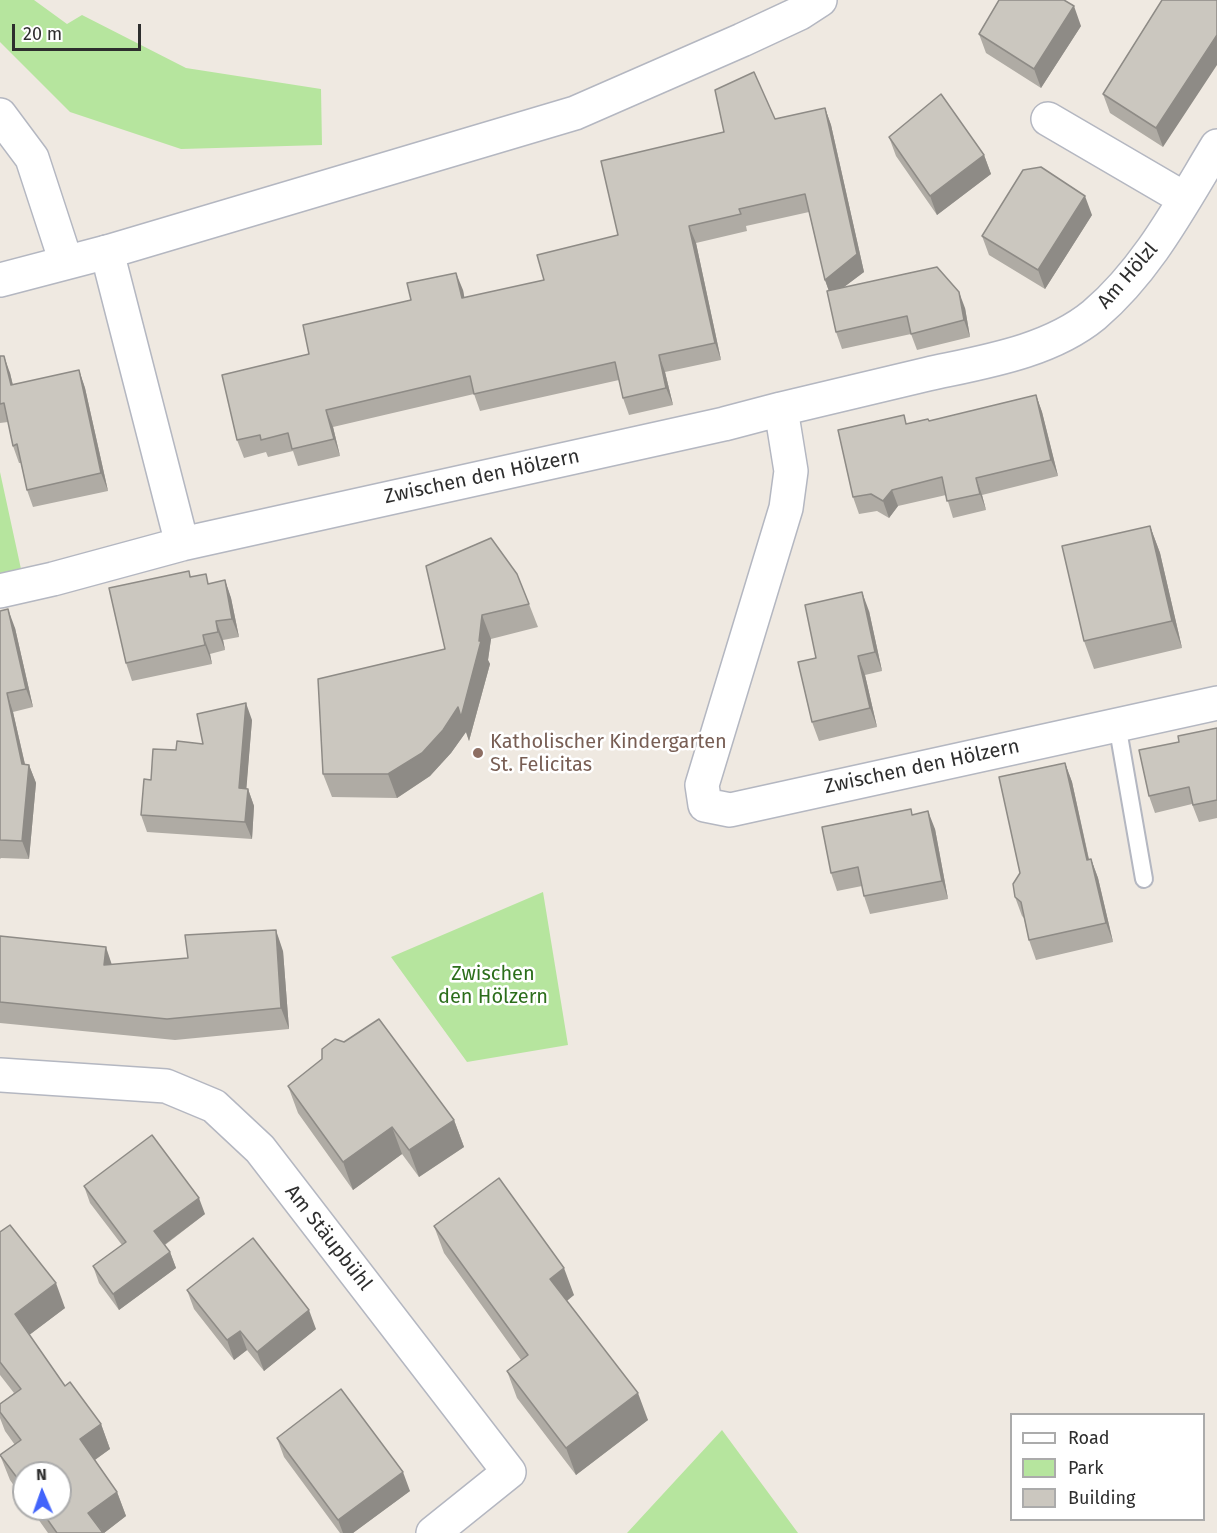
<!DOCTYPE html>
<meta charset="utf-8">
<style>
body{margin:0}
#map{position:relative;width:1217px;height:1533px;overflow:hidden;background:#efe9e1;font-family:"Fira Sans",sans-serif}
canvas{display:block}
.legend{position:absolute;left:1010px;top:1413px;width:195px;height:108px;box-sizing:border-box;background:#fff;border:2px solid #ababab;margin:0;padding:8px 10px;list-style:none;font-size:18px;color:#2e2e2e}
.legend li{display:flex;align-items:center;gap:12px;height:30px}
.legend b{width:30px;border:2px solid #ababab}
.north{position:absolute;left:12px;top:1461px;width:60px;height:60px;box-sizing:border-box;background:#fff;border:2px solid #ababab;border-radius:50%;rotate:358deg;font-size:16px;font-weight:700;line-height:24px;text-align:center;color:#2e2e2e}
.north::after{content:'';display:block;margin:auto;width:21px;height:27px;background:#4264fb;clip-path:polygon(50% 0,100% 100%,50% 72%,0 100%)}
.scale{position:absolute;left:12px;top:24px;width:129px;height:27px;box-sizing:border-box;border:3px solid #2e2e2e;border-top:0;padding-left:8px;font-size:18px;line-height:21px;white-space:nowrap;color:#2e2e2e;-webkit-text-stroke:4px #fff;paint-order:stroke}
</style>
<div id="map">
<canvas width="1217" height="1533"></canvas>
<ul class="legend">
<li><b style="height:8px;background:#fff"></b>Road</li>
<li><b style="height:16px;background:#b6e59e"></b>Park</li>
<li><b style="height:16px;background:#cbc7bf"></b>Building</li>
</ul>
<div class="north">N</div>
<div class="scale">20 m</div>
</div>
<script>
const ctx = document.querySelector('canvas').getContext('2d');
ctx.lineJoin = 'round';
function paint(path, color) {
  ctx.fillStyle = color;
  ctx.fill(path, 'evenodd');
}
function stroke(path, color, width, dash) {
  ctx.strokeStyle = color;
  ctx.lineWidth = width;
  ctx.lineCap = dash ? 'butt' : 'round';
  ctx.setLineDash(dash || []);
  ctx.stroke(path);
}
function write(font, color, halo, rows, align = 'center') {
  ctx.font = font + ' "Fira Sans",sans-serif';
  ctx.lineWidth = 5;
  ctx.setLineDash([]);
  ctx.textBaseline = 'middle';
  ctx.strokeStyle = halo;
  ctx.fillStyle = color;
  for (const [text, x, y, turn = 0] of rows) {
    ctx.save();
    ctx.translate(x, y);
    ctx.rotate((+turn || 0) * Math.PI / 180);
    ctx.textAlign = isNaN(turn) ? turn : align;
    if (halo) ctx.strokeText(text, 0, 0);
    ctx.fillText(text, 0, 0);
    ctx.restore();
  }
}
const green = new Path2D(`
 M0,0h34l33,24 15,-9 104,53 135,21 1,56 -141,4 -111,-37 -70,-70z
 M0,472l21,97 -21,4z
 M543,892l25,153 -101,17 -76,-105z
 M722,1430l76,103h-171z`);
const lane = new Path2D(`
 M1117,724l27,155`);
const street = new Path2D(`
 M0,115l32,43 34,104
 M1048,119l137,80
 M107,252l75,292 542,-120 57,-15 10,62 -5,37 -84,277 3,20 25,5 487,-107
 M781,409c49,-12 98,-23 147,-35 55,-12 121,-22 166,-59 54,-46 87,-110 123,-169
 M0,591l53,-12 129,-35
 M0,1075l166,11 48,20 46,43 249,323 -76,61`);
const secondary = new Path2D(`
 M0,280l107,-28 468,-139 167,-73 58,-27 20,-13`);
const wall = new Path2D(`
 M1162,0l1,147 -53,-34 -7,-19z
 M1081,26l-40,62 -55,-35 -7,-19z
 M825,108l6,17 33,147 -22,16 123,20 5,29 -53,13 -6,-16 -69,15 -6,-17 -7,-41 -4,-11 -16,-68 -63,14 1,5 -51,12 25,117 -56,12 8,33 -44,10 -6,-17 -4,-18 -139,31 -6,-17 -141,33 7,29 -42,10 -5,-15 -25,6 -2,-5 -22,6 -7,-18 72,-86 154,-64 1,8 80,-18 74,-45 157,-116z
 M889,137l95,18 7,19 -54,41 -41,-59z
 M1092,215l-47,74 -56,-34 -7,-19z
 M0,356l10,17 3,12 66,-15 6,18 23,103 -75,16 -6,-17 -6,-27h-2l-6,-17 -5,-24 -8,1z
 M1036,395l6,17 16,64 -76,19 4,15 -33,8 -7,-23 -48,11 -9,12 -12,-7 -18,3 -6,-17 54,-73 22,-3z
 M1150,526l10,27 22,95 -88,21 -10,-28z
 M426,566l103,38 9,23 -47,12 -3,21 2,4 -21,77 -3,-9 -15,21 -21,23 -33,22 -65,-1 -9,-23 122,-125z
 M189,571l2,6 18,7 16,-4 6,18 8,39 -16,3 2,10 -15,4 2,10 -80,17 -6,-18z
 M0,611l15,17 18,79 -20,5 12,52 4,1 7,18 -7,76 -28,-1 -1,1z
 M869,611l13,60 -17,4 12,52 -58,14 -7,-19 4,-64z
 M252,720l-6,69h2l6,17 -2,33 -105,-7 -6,-17 10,-35 25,-30 27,-6z
 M1217,728v90l-18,4 -7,-18 -37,9 -6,-17 30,-54z
 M1065,763l7,19 17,77h2l7,19 15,64 -77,18 -7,-20 -5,-22 -2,-2 -7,-19 5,-24z
 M913,815l22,14 13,70 -78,15 -6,-18 -2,-10 -25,5 -6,-18z
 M0,936l112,29 171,-14 6,78 -114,11 -175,-17z
 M288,1086l166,34 10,27 -45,30 -17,-23 -49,36 -55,-77z
 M84,1186l121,28 -40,31 5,7 6,16 -57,42 -20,-27 -6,-17 29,-21 -32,-42z
 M434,1226l140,69 -7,6 81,119 -72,55 -59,-77 -10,-27 14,-11 -77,-107z
 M0,1232l65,76 -36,27 36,51 36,38 9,25 -15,11 22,32 9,24 -22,17h-56l-17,-24h29l-36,-36v27l-14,-20 -10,-25 15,-10 -10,-14 -5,-13v-14l14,-11 -14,-18z
 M187,1290l129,39 -52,42 -17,-21 -13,10 -40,-51z
 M277,1438l133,53 -57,42h-13l-56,-76z`);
const shadedWall = new Path2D(`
 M1074,6l7,20 -40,62 -7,-19z
 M1217,35v30l-54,82 -7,-19z
 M825,108l6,17 33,147 -33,25 -6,-17z
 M984,155l7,19 -54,41 -7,-19z
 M1085,196l7,19 -47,74 -7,-19z
 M689,226l7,17 25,117 -6,-17z
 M456,273l7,17 5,26 -6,-18z
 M959,292l6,16 5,29 -6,-17z
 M659,355l6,17 8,33 -7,-17z
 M4,356l6,17 7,30 -6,-18z
 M79,370l6,18 23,103 -7,-18z
 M1036,395l6,17 16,64 -7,-16z
 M326,410l7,17 7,29 -6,-17z
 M976,478l6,17 4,15 -6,-16z
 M892,490l6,16 -9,12 -6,-17z
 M1150,526l10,27 22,95 -10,-27z
 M225,580l6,18 8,39 -7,-18z
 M862,592l7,19 13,60 -7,-19z
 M8,609l7,19 18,79 -7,-18z
 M482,615l9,24 -3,21 2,4 -21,77 -3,-9 -15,21 -21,23 -33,22 -9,-24 91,-133z
 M216,621l7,19 2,10 -7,-18z
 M203,635l7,19 2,10 -7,-19z
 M858,656l7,19 12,52 -7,-19z
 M7,693l6,19 15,66 1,-13 7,18 -7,76 -7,-18v-77z
 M246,703l6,17 -7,86 -6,-18z
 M1065,763l7,19 21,97 -6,-19z
 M248,789l6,17 -2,33 -7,-17z
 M928,811l7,18 13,70 -6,-18z
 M1091,859l7,19 15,64 -7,-19z
 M276,930l7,21 6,78 -8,-21z
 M106,947l7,21 -9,-3z
 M454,1120l10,27 -45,30 -10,-27z
 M392,1127l10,27 -49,36 -10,-28z
 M199,1198l6,16 -45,34 -6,-17z
 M170,1252l6,16 -57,42 -6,-16z
 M564,1268l10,27 -14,11 -10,-27z
 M56,1283l9,25 -41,31 -9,-25z
 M309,1310l7,19 -52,42 -7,-19z
 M240,1331l7,19 -13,10 -7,-20z
 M638,1393l10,27 -72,55 -10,-27z
 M101,1424l9,25 -21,15 -9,-25z
 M403,1472l7,19 -57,42h-10l-5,-13z
 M117,1492l9,24 -22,17 -16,-20z`);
const building = new Path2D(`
 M999,0h65l10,6 -40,63 -55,-35z
 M1162,0h55v35l-61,93 -53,-34z
 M754,72l21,47 50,-11 32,146 -32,26 -20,-86 -66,15 2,5 -52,12 26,117 -56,12 7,33 -43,10 -8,-36 -141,32 -4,-18 -144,34 8,29 -42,10 -4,-16 -27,7 -1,-5 -23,5 -15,-65 87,-21 -6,-29 108,-25 -4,-17 49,-10 6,25 82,-18 -7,-25 81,-20 -17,-74 123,-29 -9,-42z
 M941,94l43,61 -54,41 -41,-59z
 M1041,167l44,29 -47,74 -56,-34 41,-66z
 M937,267l22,25 5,28 -53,14 -4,-18 -71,16 -9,-41z
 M0,356h4l7,29 68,-15 22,103 -74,17 -10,-46 -4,2 -9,-43 -4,1z
 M1036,395l15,65 -75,18 4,16 -33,7 -5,-24 -50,13 -9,11 -12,-7 -18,3 -15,-67 66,-15 2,9 22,-5 1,2z
 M1150,526l22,95 -88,20 -22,-95z
 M491,538l26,36 12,30 -47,11 -3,26h2l-20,76 -3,-10 -15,23 -21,23 -34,21h-65l-5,-95 127,-30 -19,-83z
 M189,571l1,6 16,-3 2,10 17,-4 7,39 -16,2 2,11 -15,3 2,10 -79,18 -17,-75z
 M862,592l13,60 -17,4 12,52 -58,14 -14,-60 18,-4 -11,-53z
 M8,609l18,80 -19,4 15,71 7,1 -7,76 -22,-1v-229z
 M246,703l-7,85 9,1 -3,33 -104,-7 3,-36 7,1 2,-31 23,1 1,-9 26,3 -6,-30z
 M1217,728v72l-24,5 -4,-18 -40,9 -10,-46 40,-8 -1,-6z
 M1065,763l22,97 4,-1 15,64 -77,17 -8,-38 -6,-5 -2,-13 7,-11 -21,-96z
 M911,809l1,6 16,-4 14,70 -78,15 -6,-29 -27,6 -9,-46z
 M276,930l5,78 -114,11 -167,-17v-66l106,11 -2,18 84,-7 -3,-23z
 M379,1019l75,101 -45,30 -17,-23 -49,35 -55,-76 34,-27v-10l13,-10 9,3z
 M152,1135l47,63 -45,33 16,21 -57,42 -20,-28 33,-24 -42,-56z
 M499,1178l65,90 -14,11 88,114 -72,55 -59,-77 21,-16 -94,-129z
 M10,1225l46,58 -41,31 50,72 5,-4 31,42 -21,15 37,53 -29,21 15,20h-46l-17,-24h20v-36h-36v14l-24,-32 21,-15 -21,-28v-8l21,-15 -21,-27v-130z
 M253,1238l56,72 -52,42 -17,-21 -13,9 -40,-50z
 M341,1389l62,83 -65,48 -61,-82z`);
const markers = [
 [478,753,6,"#8d6e63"]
];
const streetNames = [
 ["Am Hölzl",1128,276,-49],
 ["Zwischen den Hölzern",482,477,-12],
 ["Zwischen den Hölzern",922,767,-12],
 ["Am Stäupbühl",328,1238,52]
];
const educationNames = [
 ["Katholischer Kindergarten",490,742],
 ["St. Felicitas",490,765]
];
const parkNames = [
 ["Zwischen",493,974],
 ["den Hölzern",493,997]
];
paint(green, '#b6e59e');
stroke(lane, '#b4b7c1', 20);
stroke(street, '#b4b7c1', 36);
stroke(secondary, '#b4b7c1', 36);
stroke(lane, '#fff', 16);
stroke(street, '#fff', 33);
stroke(secondary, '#fff', 33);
paint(wall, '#afaba4');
paint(shadedWall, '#8e8b86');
paint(building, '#cbc7bf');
stroke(building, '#8e8b86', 1.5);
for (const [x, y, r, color] of markers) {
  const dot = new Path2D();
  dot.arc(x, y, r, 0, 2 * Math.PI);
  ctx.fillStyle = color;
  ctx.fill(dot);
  stroke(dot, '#fff', 2);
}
write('20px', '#2e2e2e', '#fff', streetNames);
write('20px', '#785e54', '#fff', educationNames, 'left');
write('20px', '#2c6e1b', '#fff', parkNames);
</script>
